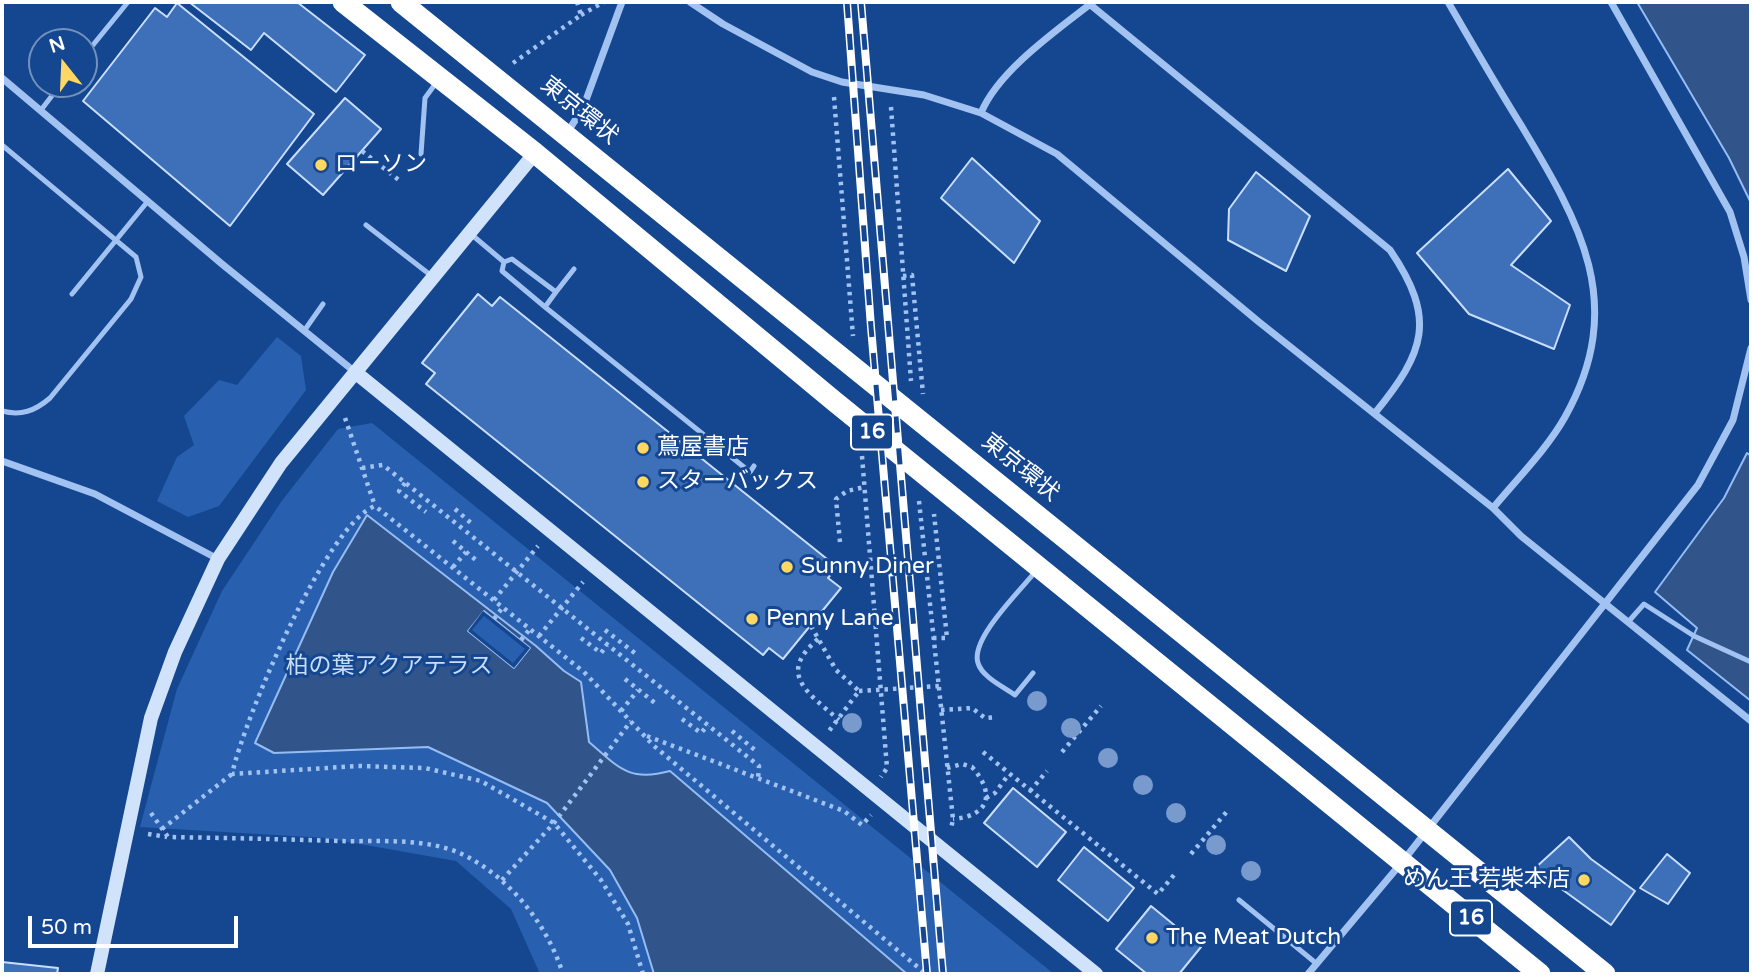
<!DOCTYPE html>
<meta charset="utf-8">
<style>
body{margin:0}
#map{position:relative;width:1753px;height:976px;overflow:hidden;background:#154791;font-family:"Varela Round",sans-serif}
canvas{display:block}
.frame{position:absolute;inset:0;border:4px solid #fff;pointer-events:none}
.north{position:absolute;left:28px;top:28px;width:70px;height:70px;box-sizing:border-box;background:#154791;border:2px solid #7391bd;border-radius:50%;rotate:342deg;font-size:19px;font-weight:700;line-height:28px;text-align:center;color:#fff}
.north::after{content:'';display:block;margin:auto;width:24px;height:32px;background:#ffd762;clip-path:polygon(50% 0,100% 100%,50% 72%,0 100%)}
.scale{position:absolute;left:28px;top:916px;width:210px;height:32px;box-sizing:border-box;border:4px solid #fff;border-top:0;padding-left:9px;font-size:21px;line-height:24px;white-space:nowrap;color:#fff;-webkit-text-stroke:5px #154791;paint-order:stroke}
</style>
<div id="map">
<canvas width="1753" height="976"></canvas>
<div class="frame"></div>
<div class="north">N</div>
<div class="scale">50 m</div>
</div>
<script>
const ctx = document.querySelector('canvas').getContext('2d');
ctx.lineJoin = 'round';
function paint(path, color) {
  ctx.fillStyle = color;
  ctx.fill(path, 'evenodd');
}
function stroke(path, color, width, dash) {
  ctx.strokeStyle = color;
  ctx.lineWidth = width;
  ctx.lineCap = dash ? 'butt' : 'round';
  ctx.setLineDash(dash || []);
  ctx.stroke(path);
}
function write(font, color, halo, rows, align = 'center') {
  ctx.font = font + ' "Varela Round","Noto Sans JP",sans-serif';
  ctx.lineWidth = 6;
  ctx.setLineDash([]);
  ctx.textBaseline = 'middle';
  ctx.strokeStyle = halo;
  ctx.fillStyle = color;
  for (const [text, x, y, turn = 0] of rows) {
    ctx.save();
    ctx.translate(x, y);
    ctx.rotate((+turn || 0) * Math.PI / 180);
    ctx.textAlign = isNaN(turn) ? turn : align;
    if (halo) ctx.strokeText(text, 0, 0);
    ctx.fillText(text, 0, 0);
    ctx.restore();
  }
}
const green = new Path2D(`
 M277,337l24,19 5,34 -87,116 -31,11 -31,-16 20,-44 17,-12 -10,-29 35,-36 18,5z
 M372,423l682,551h-514l-29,-65 -55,-48 -130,-23 -186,-11 37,-138 45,-98 59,-89 57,-73z`);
const water = new Path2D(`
 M1637,2h114v201l-22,-45z
 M1747,453l4,3v245l-64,-51 10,-22 -42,-36 69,-94z
 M367,515l169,131 28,25 17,11 8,60c30,26 40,40 81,29l237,203h-253l-17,-56 -27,-48 -63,-67 -119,-56 -154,6 -19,-10 78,-171zM484,611l46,37 -16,20 -46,-37z`);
const pier = new Path2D(`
 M483,611l47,37 -16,20 -46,-37zM484,616l41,33 -12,14 -41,-33z`);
const building = new Path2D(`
 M189,2h108l68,53 -29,37 -72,-59 -13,17z
 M177,3l137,111 -84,112 -147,-125 72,-93 12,9z
 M345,98l36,31 -58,66 -36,-31z
 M972,158l68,63 -26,42 -73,-65z
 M1508,169l43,52 -40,44 59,40 -16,44 -85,-35 -52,-61z
 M1256,172l54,44 -24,55 -58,-31 1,-31z
 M478,294l14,12 8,-9 337,270 -9,11 13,10 -58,71 -14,-11 -6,7 -337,-271 9,-11 -13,-10z
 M1013,788l53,44 -29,35 -53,-44z
 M1569,837l22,22 44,32 -24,34 -77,-56z
 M1084,847l50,41 -26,33 -50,-41z
 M1667,854l23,19 -22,31 -28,-16z
 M1151,906l50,41 -22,27h-32l-31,-25z
 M2,962l56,6 -1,6h-55z`);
const path = new Path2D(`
 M581,15l23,-13
 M513,63l68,-48 -4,-13
 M834,97l19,239
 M891,107l20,274
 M362,151l38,30
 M903,276l9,-1 11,119
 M345,418l30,88
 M862,456l25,312 -6,9
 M362,468l21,-3 376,301 -1,13
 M405,483l-6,8 27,21
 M919,501l34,318 -2,10
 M455,509l16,14
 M453,541l24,20
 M840,542l-4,-43 11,-8 18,-4
 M453,567l13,-15
 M494,600l44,-54
 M494,619l9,-12
 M811,626l25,44 23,21 -30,40
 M605,630l31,24
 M539,636l44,-54
 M581,638l20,15 6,-8
 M933,638h14l-13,-124
 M818,639c-41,35 -11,53 21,81
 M521,640l9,-11
 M625,679l30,24
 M859,691l80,-5
 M941,710l31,-2 13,10 12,-1
 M621,711l17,-21
 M682,719l19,14 7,-8
 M732,731l24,20
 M647,736l197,75 18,14 9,-10
 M983,752l175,142 16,-19
 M1062,752l39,-46
 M947,768l15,-4 10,3c24,27 17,49 -19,52
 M1030,791l17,-20
 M986,798l9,-5 14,-19
 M151,813l17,24c57,1 113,2 170,4 40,1 89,-4 126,14 47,24 83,69 99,119
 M162,829l70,-55
 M148,834l19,3
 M1191,854l38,-45
 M502,880l52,-57 77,-102
 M643,974l-15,-50 -27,-44 -47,-57 -73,-42 -56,-13 -67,-2 -126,8c12,-54 94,-250 143,-268l209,166 70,74 272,228`);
const lane = new Path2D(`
 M84,56l44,-54
 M41,110l20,-26
 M2,145l134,112 5,20 -10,22 -81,99c-15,13 -29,18 -48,13
 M421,154l4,-56 11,-15
 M366,225l67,52
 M472,235l32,27 8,-3 44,33 18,-23
 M504,262l-2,9 43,36
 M556,292l-11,15 205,165 4,-6
 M72,294l76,-93
 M304,331l19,-27
 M1629,621l15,-17 50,32 57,26
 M1033,673l-18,22c-11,-8 -33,-18 -37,-32 -8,-24 42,-72 57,-91
 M1239,900l78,64`);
const street = new Path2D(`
 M690,2l33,22 89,48 30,10 82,13 57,18 76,41 202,168 234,186 28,28 230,185
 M1087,2l303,248c47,69 35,102 -15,163
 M1448,2c24,41 48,83 73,123 59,98 107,179 44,292 -18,32 -48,62 -72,91
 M1611,2l119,210 14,45 7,43
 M2,78l220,186 133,108
 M981,113c17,-42 76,-83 112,-111
 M567,133l16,-25 39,-106
 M2,461l93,33 123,65
 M1308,974l95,-113 295,-376 35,-65 18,-72`);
const secondary = new Path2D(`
 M355,372l741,602
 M97,974l54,-256 24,-66 43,-93 63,-96 254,-310`);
const highway = new Path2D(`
 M343,2l192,151 299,248 706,573
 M401,2l1204,972`);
const rail = new Path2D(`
 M847,2l24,325 56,647
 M861,2l82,972`);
const trees = [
 [1037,701],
 [852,723],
 [1071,728],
 [1108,758],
 [1143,785],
 [1176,813],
 [1216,845],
 [1251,871]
];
const markers = [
 [321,165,7,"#ffd762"],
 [643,448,7,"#ffd762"],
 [643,482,7,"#ffd762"],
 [787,567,7,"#ffd762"],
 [752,619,7,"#ffd762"],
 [1584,880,7,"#ffd762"],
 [1152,938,7,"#ffd762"]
];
const shields = [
 [872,432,42],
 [1471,918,42]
];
const shieldNames = [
 ["16",872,432],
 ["16",1471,918]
];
const streetNames = [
 ["東京環状",579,111,39],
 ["東京環状",1020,468,39]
];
const poiNames = [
 ["ローソン",335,165],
 ["蔦屋書店",657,448],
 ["スターバックス",657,482],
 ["Sunny Diner",801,567],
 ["Penny Lane",766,619],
 ["めん王 若柴本店",1570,880,"right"],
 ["The Meat Dutch",1166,938]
];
const parkNames = [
 ["柏の葉アクアテラス",389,667]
];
paint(green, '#2860af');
paint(water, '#31558b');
stroke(water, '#95bdf3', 2);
paint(pier, '#154791');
paint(building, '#3d70b9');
stroke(building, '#c9defc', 2);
stroke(path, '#a2c3f1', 4.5, [3.5, 5]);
stroke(lane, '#a2c3f1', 5);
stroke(street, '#a2c3f1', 7);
stroke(secondary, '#d1e2fb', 14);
stroke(highway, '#fff', 21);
stroke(rail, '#fff', 8);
stroke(rail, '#154791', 5, [16]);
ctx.fillStyle = '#789acc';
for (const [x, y] of trees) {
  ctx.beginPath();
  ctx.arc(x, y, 10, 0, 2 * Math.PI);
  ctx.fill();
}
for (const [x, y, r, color] of markers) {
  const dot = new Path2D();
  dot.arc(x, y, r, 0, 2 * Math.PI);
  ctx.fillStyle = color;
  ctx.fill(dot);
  stroke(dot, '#154791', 2.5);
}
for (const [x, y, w] of shields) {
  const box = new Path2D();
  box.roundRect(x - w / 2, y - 17.5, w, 35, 5);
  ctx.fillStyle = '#154791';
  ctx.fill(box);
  stroke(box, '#fff', 2);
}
write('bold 21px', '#fff', null, shieldNames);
write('23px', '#fff', '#154791', streetNames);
write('23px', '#fff', '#154791', poiNames, 'left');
write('23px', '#c9defc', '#154791', parkNames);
</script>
